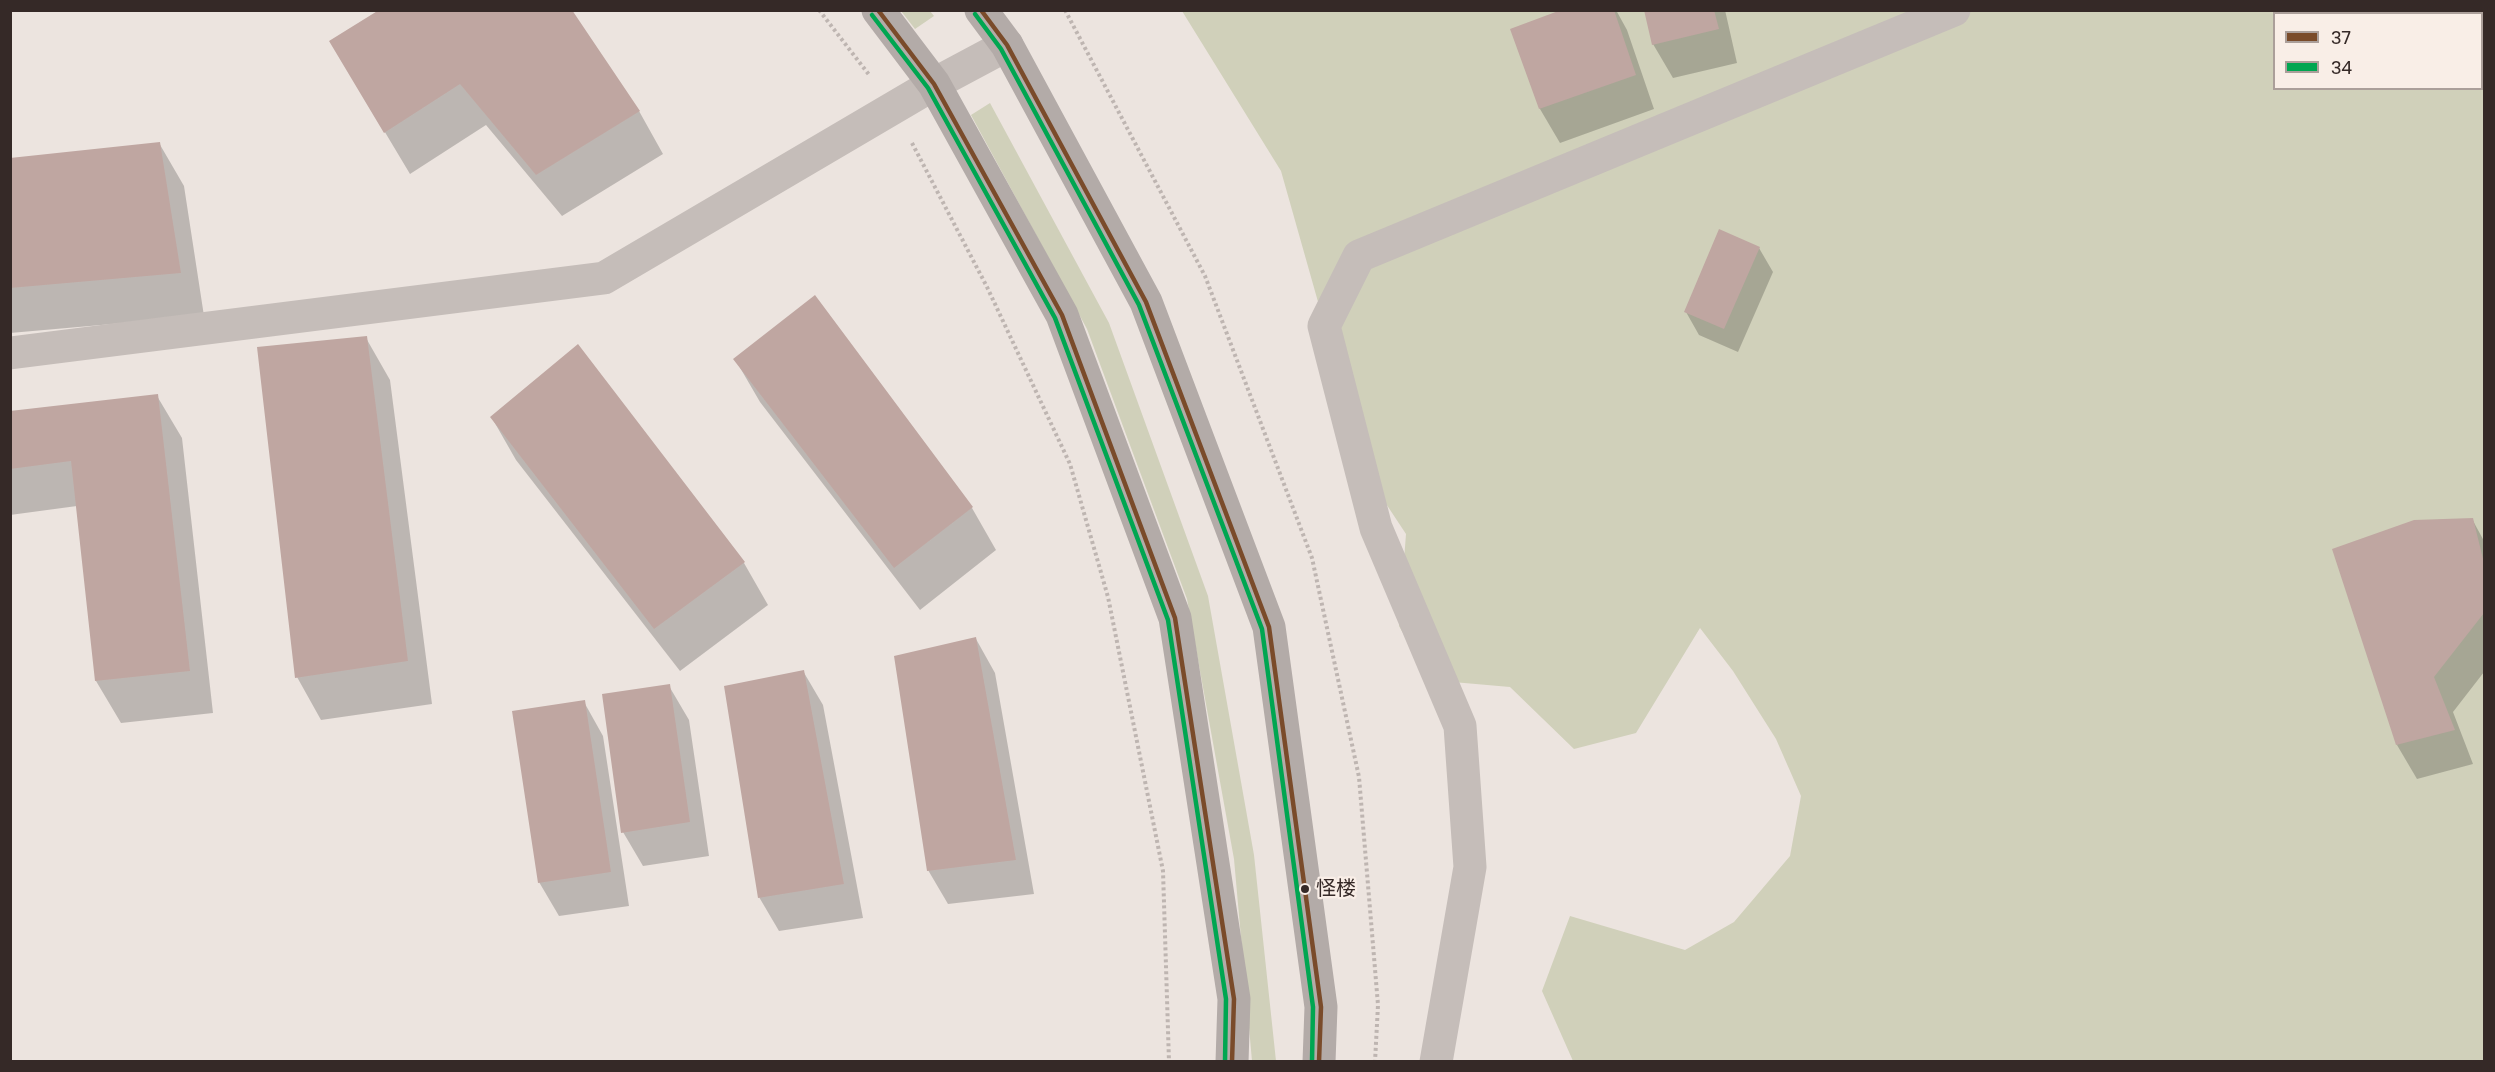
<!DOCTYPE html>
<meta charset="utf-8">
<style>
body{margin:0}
#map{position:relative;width:2495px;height:1072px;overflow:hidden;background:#ece4df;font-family:"Golos Text",sans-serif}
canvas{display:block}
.frame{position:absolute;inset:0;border:12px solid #352927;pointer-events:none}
.legend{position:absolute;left:2273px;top:12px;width:210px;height:78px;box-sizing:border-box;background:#f9eee7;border:2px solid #ab9f9a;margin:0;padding:8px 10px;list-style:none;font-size:18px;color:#352927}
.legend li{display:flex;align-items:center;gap:12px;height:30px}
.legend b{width:30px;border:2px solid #ab9f9a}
</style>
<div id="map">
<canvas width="2495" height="1072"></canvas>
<div class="frame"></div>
<ul class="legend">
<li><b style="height:8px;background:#7a4b2a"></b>37</li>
<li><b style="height:8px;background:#00a651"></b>34</li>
</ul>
</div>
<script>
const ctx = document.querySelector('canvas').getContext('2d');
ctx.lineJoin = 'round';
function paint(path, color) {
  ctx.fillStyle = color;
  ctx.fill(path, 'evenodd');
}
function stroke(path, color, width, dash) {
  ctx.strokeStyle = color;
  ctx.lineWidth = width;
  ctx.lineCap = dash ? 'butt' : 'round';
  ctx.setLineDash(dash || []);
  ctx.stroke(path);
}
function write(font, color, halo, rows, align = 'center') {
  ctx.font = font + ' "Golos Text","Noto Sans SC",sans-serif';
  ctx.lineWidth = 4.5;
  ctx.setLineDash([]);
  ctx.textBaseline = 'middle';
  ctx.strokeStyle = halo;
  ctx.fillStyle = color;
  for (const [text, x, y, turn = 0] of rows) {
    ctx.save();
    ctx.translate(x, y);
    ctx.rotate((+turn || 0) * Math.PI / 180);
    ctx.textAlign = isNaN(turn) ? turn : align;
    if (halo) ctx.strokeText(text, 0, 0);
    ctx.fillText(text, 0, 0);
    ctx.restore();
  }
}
const green = new Path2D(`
 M901,11h29l4,5 -19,13z
 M1182,11h1302v1050h-911l-31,-70 28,-75 115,34 49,-28 56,-66 11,-60 -25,-57 -43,-68 -33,-43 -64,105 -62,16 -64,-62 -80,-7 -31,-54 7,-92 -39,-59 -86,-304zM2274,14h208v74h-208z
 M990,103l119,220 99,273 46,259 22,206h-24l-18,-202 -47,-260 -100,-270 -116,-214z`);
const shadow = new Path2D(`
 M1566,10h50l11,20 27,79 -94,34 -20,-34 -28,-80z
 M1645,10h80l12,53 -64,15 -20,-34z
 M331,42l308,69 24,43 -101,62 -76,-91 -76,49z
 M159,143l25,43 20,130 -194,17v-173z
 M1759,248l14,24 -35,80 -39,-17 -13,-23z
 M815,297l157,211 24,42 -76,60 -160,-208 -25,-43z
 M366,338l24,42 42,324 -111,16 -24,-43z
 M577,346l167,217 24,42 -88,66 -164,-211 -24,-42z
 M157,396l25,42 31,275 -92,10 -25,-42 -19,-175 -67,9v-103z
 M2472,519l12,22v131l-31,40 20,52 -56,15 -20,-34z
 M976,639l19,34 39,221 -86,10 -20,-34z
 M803,671l20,34 40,213 -84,13 -20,-34z
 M669,686l20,34 20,136 -66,10 -20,-34z
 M584,702l19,34 26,170 -70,10 -20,-34z`);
const building = new Path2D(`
 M379,10h193l68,101 -104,64 -76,-91 -76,49 -55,-92z
 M1561,10h53l22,65 -97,34 -29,-80z
 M1644,10h70l5,19 -67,16z
 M160,142l21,131 -171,15v-130z
 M1719,229l41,18 -36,82 -40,-17z
 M815,295l158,212 -79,61 -161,-209z
 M367,336l41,325 -113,17 -38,-331z
 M578,344l167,218 -91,67 -164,-212z
 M158,394l32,277 -95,10 -24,-220 -61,8v-58z
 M2473,518l11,45v50l-50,64 21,53 -59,15 -64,-196 82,-29z
 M976,637l40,223 -89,11 -33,-215z
 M804,670l40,214 -86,14 -34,-212z
 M670,684l20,138 -69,11 -19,-139z
 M585,700l26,172 -73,11 -26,-172z`);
const path = new Path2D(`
 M819,10l51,66
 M1065,10l140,266 107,282 47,219 19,228 -3,57
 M912,143l75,144 83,177 38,133 55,274 6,191`);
const minor = new Path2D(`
 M10,353l594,-75 330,-194 73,-39
 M1436,1062l34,-195 -10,-141 -84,-198 -52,-202 35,-70 595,-246`);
const major = new Path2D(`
 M878,10l56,74 128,231 113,303 59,381 -2,63
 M981,10l26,35 139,257 123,325 52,380 -2,55`);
const bus1 = new Path2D(`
 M878,10l56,74 128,231 113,303 59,381 -2,63
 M981,10l26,35 139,257 123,325 52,380 -2,55`);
const bus2 = new Path2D(`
 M975,14l26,35 138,256 123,324 51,378 -1,55
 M872,15l56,73 127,230 113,302 58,379 -1,63`);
const markers = [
 [1305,889,5,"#352927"]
];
const busNames = [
 ["怪楼",1316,889]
];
paint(green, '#d0d0ba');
paint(shadow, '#0003');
paint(building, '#bfa6a1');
stroke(path, '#beb5b1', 4, [3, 3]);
stroke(minor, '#c5bdb9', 33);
stroke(major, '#b3aba8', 33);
stroke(bus1, '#7a4b2a', 4.5);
stroke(bus2, '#00a651', 4.5);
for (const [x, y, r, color] of markers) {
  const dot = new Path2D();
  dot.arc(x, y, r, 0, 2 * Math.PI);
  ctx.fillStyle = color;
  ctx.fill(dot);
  stroke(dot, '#f9eee7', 2);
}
write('20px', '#352927', '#f9eee7', busNames, 'left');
</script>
